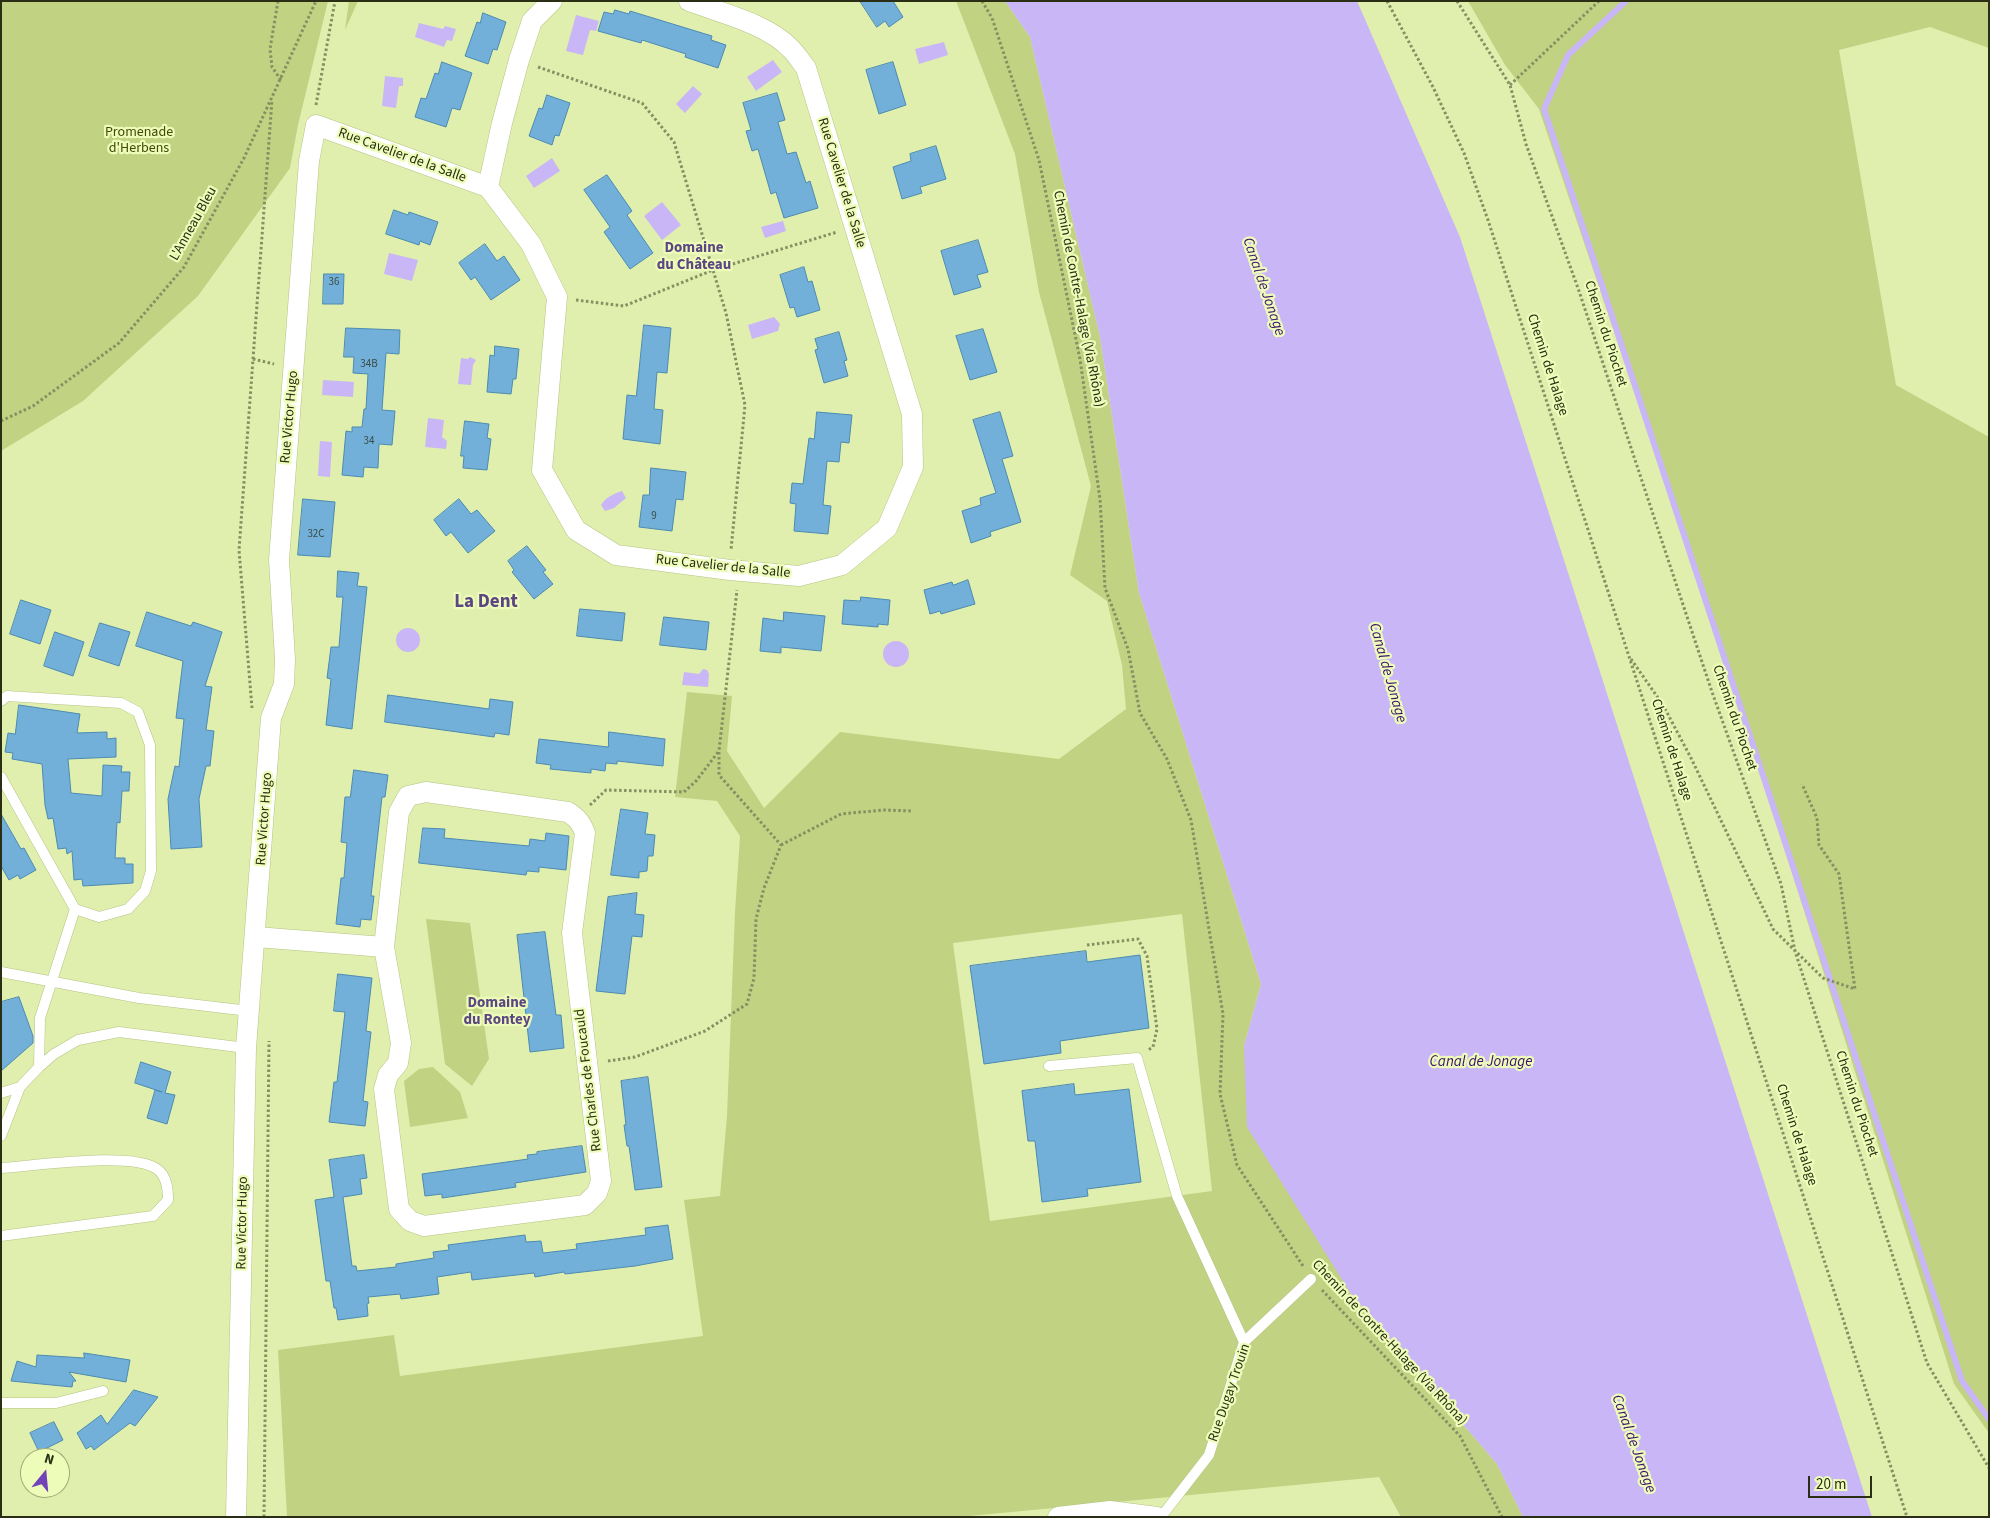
<!DOCTYPE html>
<meta charset="utf-8">
<style>
body{margin:0}
#map{position:relative;width:1990px;height:1518px;overflow:hidden;background:#e0efad;font-family:"Source Sans 3",sans-serif}
canvas{display:block}
.frame{position:absolute;inset:0;border:2px solid #292e14;pointer-events:none}
.north{position:absolute;left:20px;top:1448px;width:50px;height:50px;box-sizing:border-box;background:#eefcb9;border:1px solid #9faa77;border-radius:50%;rotate:17deg;font-size:14px;font-weight:700;line-height:20px;text-align:center;color:#292e14}
.north::after{content:'';display:block;margin:auto;width:18px;height:22px;background:#7242b9;clip-path:polygon(50% 0,100% 100%,50% 72%,0 100%)}
.scale{position:absolute;left:1808px;top:1476px;width:64px;height:22px;box-sizing:border-box;border:2px solid #292e14;border-top:0;padding-left:6px;font-size:15px;line-height:18px;white-space:nowrap;color:#292e14;-webkit-text-stroke:4px #eefcb9;paint-order:stroke}
</style>
<div id="map">
<canvas width="1990" height="1518"></canvas>
<div class="frame"></div>
<div class="north">N</div>
<div class="scale">20 m</div>
</div>
<script>
const ctx = document.querySelector('canvas').getContext('2d');
ctx.lineJoin = 'round';
function paint(path, color) {
  ctx.fillStyle = color;
  ctx.fill(path, 'evenodd');
}
function stroke(path, color, width, dash) {
  ctx.strokeStyle = color;
  ctx.lineWidth = width;
  ctx.lineCap = dash ? 'butt' : 'round';
  ctx.setLineDash(dash || []);
  ctx.stroke(path);
}
function write(font, color, halo, rows, align = 'center') {
  ctx.font = font + ' "Source Sans 3",sans-serif';
  ctx.lineWidth = 4.5;
  ctx.setLineDash([]);
  ctx.textBaseline = 'middle';
  ctx.strokeStyle = halo;
  ctx.fillStyle = color;
  for (const [text, x, y, turn = 0] of rows) {
    ctx.save();
    ctx.translate(x, y);
    ctx.rotate((+turn || 0) * Math.PI / 180);
    ctx.textAlign = isNaN(turn) ? turn : align;
    if (halo) ctx.strokeText(text, 0, 0);
    ctx.fillText(text, 0, 0);
    ctx.restore();
  }
}
const green = new Path2D(`
 M1,1h327l-30,124 -8,43 -92,128 -115,105 -82,50z
 M349,1h9l-13,29z
 M956,1h49l25,36 70,300 39,256 122,391 -17,62 107,248 146,170 26,53h-122l-22,-40 -420,40h-672l-9,-167 116,-15 6,41 303,-40 -19,-136 36,-4 7,-80 8,-204 5,-76 -23,-35 -42,-4 12,-105 45,4 -5,55 37,57 76,-76 219,27 67,-50 -4,-44 -15,-64 -37,-26 21,-89 -52,-194 -24,-138zM1182,914l30,277 -222,30 -37,-278z
 M1468,1h521v47l-59,-21 -91,23 57,335 93,52v996l-35,-49 -231,-729 -184,-546 -34,-44z
 M426,919l44,4 19,136 -17,27 -27,-22z
 M433,1067l27,25 8,26 -58,9 -6,-46 15,-12z`);
const water = new Path2D(`
 M1005,1h352l103,236 412,1280h-349l-26,-53 -146,-170 -104,-167 -3,-81 17,-62 -122,-391 -39,-256 -70,-300z
 M576,15l23,6 -3,10 -6,-1 -7,25 -17,-4z
 M419,23l24,6 2,-3 11,3 -4,12 -5,-1 -3,7 -29,-10z
 M944,42l4,13 -29,9 -4,-15z
 M773,60l9,12 -26,19 -9,-14z
 M385,76l18,2v8h-4l-3,22 -14,-2z
 M693,86l9,8 -17,19 -9,-9z
 M552,158l8,13 -26,17 -8,-12z
 M662,202l19,23 -19,15 -18,-24z
 M783,221l3,10 -21,7 -4,-11z
 M389,253l29,7 -6,21 -28,-7z
 M774,317l6,7 -2,7 -26,8 -4,-14z
 M470,357l6,3 -3,5 -2,20 -13,-1 3,-26 7,1z
 M323,380l31,2 -1,15 -31,-2z
 M428,418l16,2 -2,17 5,4 -1,8 -21,-2z
 M320,441l12,1 -2,35 -12,-1z
 M622,491l4,7 -12,10 -9,3 -4,-6c5,-8 12,-11 21,-14z
 M396 640a12 12 0 1 1 24 0a12 12 0 1 1-24 0Z
 M883 654a13 13 0 1 1 26 0a13 13 0 1 1-26 0Z
 M703,669l4,1 2,4 -1,13 -26,-2 2,-13 15,2z`);
const stream = new Path2D(`
 M1626,1l-58,54 -24,54 418,1272 27,38`);
const building = new Path2D(`
 M860,1h33l10,16 -14,10 -4,-6 -8,6z
 M615,10l14,4 1,-3 82,25 -1,4 15,5 -8,23 -33,-11 1,-3 -44,-14 -1,3 -43,-12 6,-19 9,2z
 M483,13l23,9 -9,28 -4,-1 -5,15 -23,-8 12,-34 3,1z
 M442,62l30,11 -12,37 -8,-2 -6,19 -31,-10 6,-19 5,1 9,-26 3,1z
 M893,62l13,43 -27,9 -13,-44z
 M777,93l8,27 -7,2 9,32 9,-2 10,31 4,-2 8,27 -34,10 -8,-26 -5,2 -13,-45 -6,2 -6,-20 5,-1 -8,-27z
 M547,95l23,8 -11,33 -4,-1 -3,10 -23,-9 10,-28 3,1z
 M936,146l10,33 -26,8 2,6 -20,6 -9,-32 18,-6 -1,-7z
 M607,175l25,36 -5,4 26,38 -23,16 -26,-37 6,-5 -26,-37z
 M394,210l14,5 1,-3 29,10 -8,23 -10,-4 -1,4 -33,-11z
 M978,240l10,32 -11,3 4,12 -27,8 -13,-44z
 M485,244l12,17 7,-5 16,24 -29,20 -16,-23 -4,3 -12,-17z
 M804,267l4,15 4,-1 8,29 -23,7 -3,-10 -4,1 -10,-33z
 M324,274h20l-1,30h-20z
 M644,325l27,3 -4,45 -10,-1 -3,37 9,1 -3,34 -37,-5 4,-44 9,1z
 M346,328l54,2 -1,24 -13,-1 -4,57 13,1 -3,34 -13,-1 -1,24 -14,-1 -1,10 -21,-2 4,-44 6,1v-5h10l2,-18h2l2,-35 -15,-1 1,-16h-10z
 M983,329l14,43 -27,8 -14,-44z
 M839,332l8,28 -3,1 4,15 -24,7 -9,-33 3,-1 -3,-10z
 M495,346l24,3 -3,30h-3l-2,15 -24,-2 3,-37 4,1z
 M817,412l35,3 -3,28 -8,-1 -2,20 -12,-1 -4,44 8,1 -3,28 -34,-3 2,-27 -6,-1 2,-20 11,1 6,-46 5,1z
 M1000,412l13,44 -11,3 19,63 -31,10 1,4 -20,7 -9,-32 19,-6 -1,-7 16,-5 -23,-73z
 M465,421l24,3 -2,14 4,1 -4,31 -24,-2 1,-12h-3z
 M651,468l35,4 -3,28 -7,-1 -4,32 -33,-4 4,-32h6z
 M303,499l32,3 -5,55 -32,-2z
 M459,499l12,15 6,-4 18,21 -27,22 -17,-21 -5,4 -12,-16z
 M527,546l19,24 -3,2 10,12 -19,15 -22,-27 2,-2 -6,-9z
 M338,571l21,2 -2,13 10,1 -15,142 -26,-4 5,-46 -4,-1 4,-31h8l4,-50h-6z
 M968,580l7,24 -34,10 -1,-3 -10,3 -6,-24 28,-8 1,3z
 M861,597l29,3 -2,25 -10,-1v3l-36,-3 2,-24 16,1z
 M21,600l30,10 -11,34 -30,-10z
 M580,609l45,4 -3,28 -45,-5z
 M147,612l44,14 2,-4 29,10 -17,54 7,1 -6,43 8,1 -4,35h-4l-7,33 3,48 -31,2 -3,-50 7,-33 4,1 5,-48 -8,-1 7,-57 -47,-15z
 M784,612l41,4 -4,35 -40,-4v6l-21,-2 3,-33 20,3z
 M664,617l45,5 -3,28 -46,-5z
 M100,623l30,9 -11,34 -30,-10z
 M55,632l29,10 -11,34 -29,-10z
 M388,695l101,14 1,-10 23,3 -4,33 -14,-2 -1,4 -109,-15z
 M19,705l61,9 -3,19 30,-1v7l9,-1v19l-48,2 3,34 31,3 1,-31 19,1 -1,6h9l-1,19h-7l-2,32 -3,-1 -2,36h10v6h8v19l-50,3 -1,-7 -8,1 -2,-29 -5,3 -1,-6 -8,1 -5,-31 -5,1 -3,-14 -3,-41 -30,-5 1,-6 -8,-1 3,-19 7,1z
 M609,732l56,7 -2,27 -46,-5v3l-11,-1 -1,8 -14,-2v4l-41,-4 1,-4 -15,-2 3,-24 69,8z
 M354,770l34,5 -3,22h-3l-11,99h3l-3,24 -10,-1 -1,8 -24,-3 5,-46h3l3,-35 -6,-1 4,-45h5z
 M621,809l27,4 -3,21 10,1 -2,21h-5l-1,15 -8,1v6l-28,-3z
 M1,814l20,35 3,-1 12,22 -16,9 -2,-4 -9,5 -8,-14z
 M423,828l22,1 -1,9 85,8 1,-7 15,2 1,-8 23,3 -3,34 -27,-3v5l-12,-1 -1,4 -107,-12z
 M637,893l-2,21 9,1 -2,22 -10,-1 -7,58 -29,-3 12,-94z
 M545,932l11,83h5l3,33 -34,4 -13,-117z
 M1086,951l1,11 53,-7 9,73 -89,13 1,12 -77,11 -14,-98z
 M338,974l34,4 -6,53 5,1 -8,69 5,1 -3,24 -36,-4 5,-40h3l8,-70 -11,-1z
 M19,997l14,39v7l-32,28v-69z
 M141,1062l30,10 -6,21 10,2 -8,29 -20,-6 8,-28 7,2 -27,-9z
 M648,1077l14,110 -27,3 -6,-44h-2l-3,-21h2l-5,-44z
 M1074,1084l1,11 54,-6 12,93 -54,7 1,7 -46,6 -7,-61h-7l-6,-50z
 M582,1146l4,26 -71,11 1,4 -40,6 -34,5v-4l-17,2 -3,-22 106,-15 -1,-4 10,-1v-2z
 M364,1155l3,23 -7,1 2,15 -19,3 9,69h4l1,5 39,-4v-3l38,-6 -1,-6 16,-2 -1,-5 77,-10 1,7 15,-1 2,12 34,-4 -1,-5 70,-9 -1,-7 23,-3 5,34 -38,7 -70,8 -1,-2 -29,5 -1,-4 -62,7 -1,-8 -34,5 2,17 -38,5 -1,-5 -32,3 1,6 -2,1 1,12 -30,4 -2,-12h-2l-4,-27h-4l-11,-81 19,-3 -5,-37z
 M84,1353l46,7 -4,22 -57,-10 7,9h-3l-1,6 -61,-6 6,-20 19,6 1,-12 47,3z
 M134,1390l24,7 -23,29 -5,-3 -36,27 -3,-4 -5,3 -9,-16 24,-18 6,9z
 M54,1422l9,18 -24,12 -9,-19z`);
const path = new Path2D(`
 M278,1l-8,48 2,18 9,13
 M982,1l10,17 47,142 41,199 20,140 5,89 23,61 12,64 27,46 24,61 32,194 -3,80 17,71 66,101
 M1387,1l46,86 31,66 24,67 419,1297
 M1457,1l53,84 16,59 53,147 133,401 69,192 14,67 132,412 62,105
 M538,67l104,36 32,39 52,171 19,92 -14,145
 M1510,85l89,-84
 M316,105l19,-104
 M576,300l48,6 89,-36 124,-38
 M253,359l21,5
 M1,421l32,-15 86,-63 65,-76 60,-109 72,-157
 M1631,659l32,46 28,53 82,171 50,49 32,11 -16,-115 -20,-29 -2,-27 -15,-34
 M252,708l-13,-158 33,-450
 M590,805l16,-15 78,2 12,-11 23,-30
 M781,845l60,-31 42,-4 30,1
 M1087,945l51,-6 9,17 10,73 -4,18 -5,3
 M608,1061l27,-4 70,-26 42,-27 7,-26 2,-59 8,-31 17,-43 -62,-70v-24l18,-161
 M1322,1290l138,146 42,81
 M264,1517l5,-476`);
const lane = new Path2D(`
 M1,701l6,-5 114,7 17,9 12,33 1,126 -6,20 -17,18 -29,8 -24,-8 -74,-132
 M1,972l138,26 110,13
 M1049,1066l88,-8 40,138 67,146
 M39,1067l1,-49 35,-109
 M1,1093l19,-6
 M1,1136l19,-49 19,-20 15,-13 24,-14 41,-8 127,16
 M1,1168c34,-2 131,-17 156,1 10,7 11,20 11,31l-15,16 -152,20
 M1,1403h55l47,-12
 M1161,1517l48,-62 35,-113 67,-63`);
const street = new Path2D(`
 M488,187l14,-64 17,-63 13,-39 20,-20
 M256,937l128,10 15,-135 9,-16 18,-4 142,20c9,6 13,10 17,21l-13,100 29,248 -4,12 -12,12 -161,21 -14,-5 -11,-12 -15,-120 4,-14 10,-12 3,-20 -17,-96
 M236,1517l10,-469 25,-330 13,-34 1,-25 -6,-99 30,-399 7,-36 172,62 43,57 26,53 -15,173 34,60 40,25 114,15 69,6 43,-11 45,-37 26,-61 -1,-53 -106,-346c-5,-6 -9,-13 -15,-19 -23,-25 -70,-36 -102,-48
 M1058,1517l52,-6 47,6`);
const numberNames = [
 ["36",334,283],
 ["34B",369,365],
 ["34",369,442],
 ["9",654,517],
 ["32C",316,535]
];
const parkNames = [
 ["Promenade",139,133],
 ["d'Herbens",139,149]
];
const streetNames = [
 ["Rue Cavelier de la Salle",402,156,20],
 ["Rue Cavelier de la Salle",841,183,73],
 ["L'Anneau Bleu",194,224,-61],
 ["Chemin de Contre-Halage (Via Rhôna)",1078,299,79],
 ["Chemin du Piochet",1605,334,72],
 ["Chemin de Halage",1547,365,72],
 ["Rue Victor Hugo",290,417,-85],
 ["Rue Cavelier de la Salle",723,567,6],
 ["Chemin du Piochet",1734,718,71],
 ["Chemin de Halage",1671,750,72],
 ["Rue Victor Hugo",265,819,-86],
 ["Rue Charles de Foucauld",589,1080,-97],
 ["Chemin du Piochet",1856,1104,72],
 ["Chemin de Halage",1796,1135,72],
 ["Rue Victor Hugo",243,1223,-89],
 ["Chemin de Contre-Halage (Via Rhôna)",1389,1343,47],
 ["Rue Dugay Trouin",1230,1393,-71]
];
const neighbourhoodNames = [
 ["Domaine",694,249],
 ["du Château",694,266],
 ["Domaine",497,1004],
 ["du Rontey",497,1021]
];
const waterNames = [
 ["Canal de Jonage",1263,287,71],
 ["Canal de Jonage",1387,673,74],
 ["Canal de Jonage",1481,1063],
 ["Canal de Jonage",1633,1444,70]
];
const districtNames = [
 ["La Dent",486,603]
];
paint(green, '#c1d282');
paint(water, '#c9b6f6');
stroke(stream, '#c9b6f6', 6);
paint(building, '#72b0d9');
stroke(building, '#4c8ab1', 1);
stroke(lane, '#b5c383', 11);
stroke(street, '#b5c383', 21);
stroke(path, '#858f61', 3, [2.5, 2.5]);
stroke(lane, '#fff', 10);
stroke(street, '#fff', 20);
write('11px', '#3b4e45', null, numberNames);
write('14px', '#3f4903', '#eefcb9', parkNames);
write('14px', '#292e14', '#eefcb9', streetNames);
write('bold 15px', '#5b4683', '#eefcb9', neighbourhoodNames);
write('italic 15px', '#3b0f6c', '#eefcb9', waterNames);
write('bold 19px', '#5b4683', '#eefcb9', districtNames);
</script>
